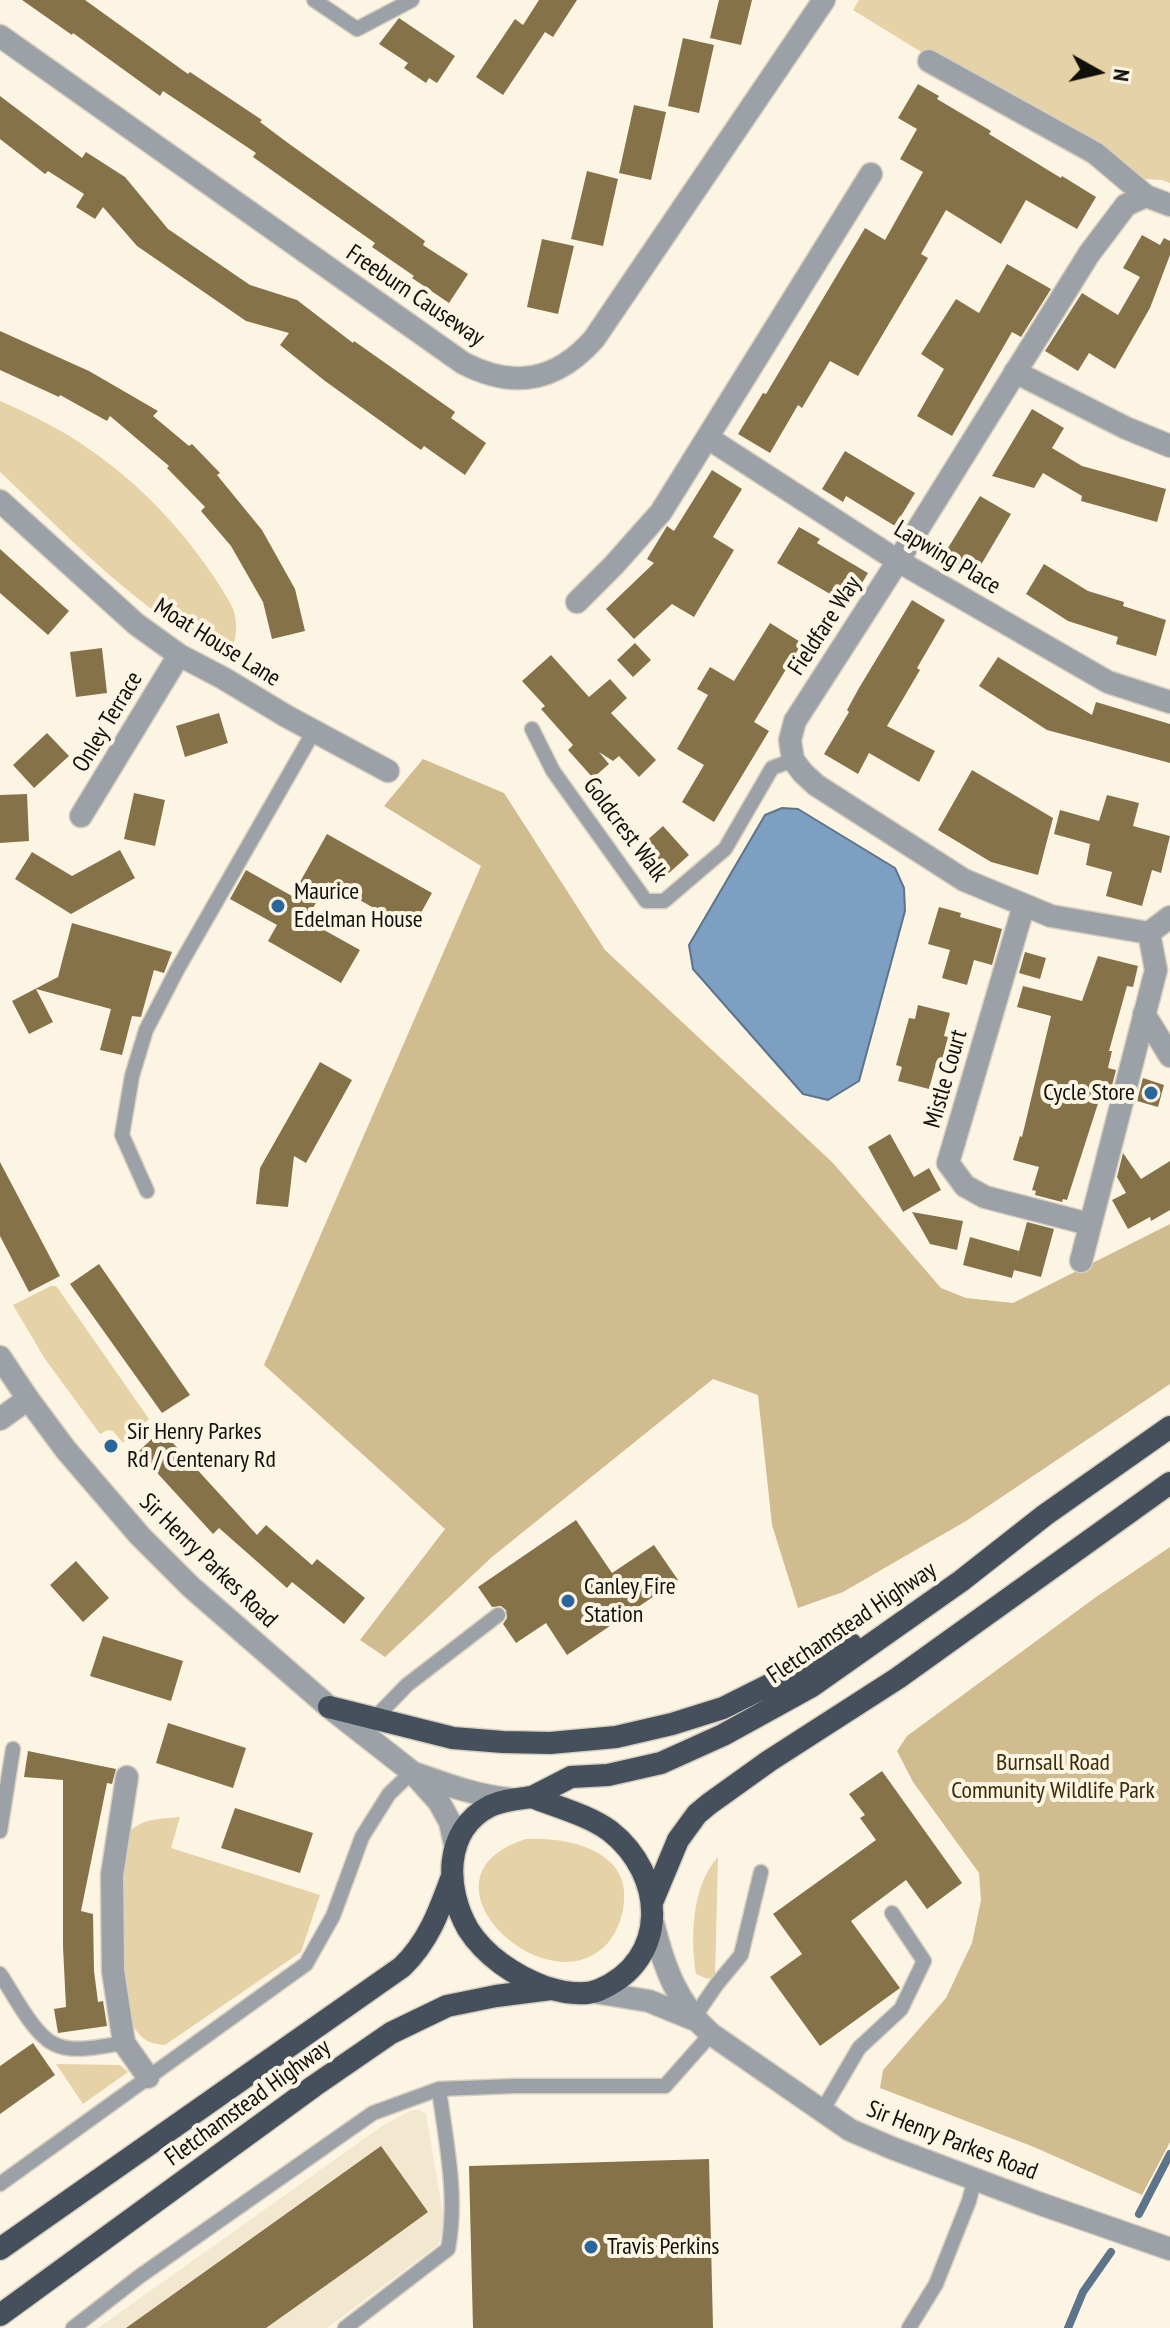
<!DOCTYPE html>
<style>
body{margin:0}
#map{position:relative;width:1170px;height:2328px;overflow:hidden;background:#fdf5e4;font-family:"PT Sans Narrow",sans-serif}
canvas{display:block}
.north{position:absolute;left:1058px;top:32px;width:80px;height:80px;-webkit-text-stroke:6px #fdf5e4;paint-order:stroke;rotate:98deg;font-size:22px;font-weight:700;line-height:32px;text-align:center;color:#110f09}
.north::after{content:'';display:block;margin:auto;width:28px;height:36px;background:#110f09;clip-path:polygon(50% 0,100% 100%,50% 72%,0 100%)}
</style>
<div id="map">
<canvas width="1170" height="2328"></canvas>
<div class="north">N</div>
</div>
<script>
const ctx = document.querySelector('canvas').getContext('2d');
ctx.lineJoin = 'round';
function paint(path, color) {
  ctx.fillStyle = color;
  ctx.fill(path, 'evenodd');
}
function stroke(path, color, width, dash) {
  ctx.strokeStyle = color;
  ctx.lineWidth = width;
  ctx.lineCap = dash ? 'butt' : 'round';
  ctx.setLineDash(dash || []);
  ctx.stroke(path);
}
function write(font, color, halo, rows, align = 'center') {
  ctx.font = font + ' "PT Sans Narrow",sans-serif';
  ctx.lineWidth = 8;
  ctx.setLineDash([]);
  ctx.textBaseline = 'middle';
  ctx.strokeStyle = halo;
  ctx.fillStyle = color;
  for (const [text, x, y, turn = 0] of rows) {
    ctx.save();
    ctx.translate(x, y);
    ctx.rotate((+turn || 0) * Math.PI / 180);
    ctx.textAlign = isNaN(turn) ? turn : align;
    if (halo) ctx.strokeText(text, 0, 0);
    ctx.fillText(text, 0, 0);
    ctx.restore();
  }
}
const built = new Path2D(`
 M412,2110h8l6,4 18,106 -5,24 -112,84h-229l284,-202z`);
const green = new Path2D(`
 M859,0h311v183l-8,-3 -36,-2 -273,-168z
 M0,401c32,14 63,29 92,50 50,35 93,81 126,132 6,10 15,22 17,33 3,15 0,27 -6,41 -31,-16 -61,-34 -88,-56 -50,-39 -95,-86 -141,-129z
 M51,1286h5l3,4 90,129 -26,24 -10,-12 -5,-1 -8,4 -55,-75 -32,-54z
 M180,1817l-9,31 149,47 -19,57 -136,93c-11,-1 -20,-3 -27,-12 -26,-31 -14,-158 -11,-199 14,-16 33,-15 53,-17z
 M526,1839c44,-2 109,12 97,71 -3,15 -11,32 -24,41 -63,48 -189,-76 -73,-112z
 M718,1857l-3,119 -7,3 -12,-5c-6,-36 -4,-89 22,-117z
 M56,2064l64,1 8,7 -45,32z`);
const forest = new Path2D(`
 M423,759l81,34 101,157 228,213 108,125 25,10 47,5 157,-79v160l-204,137 -123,71 -45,16 -26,-83 -14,-130 -45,-16 -221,178 -107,100 -25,-17 85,-111 -181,-164 217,-499 -97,-60z
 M1170,1547v595l-28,53 -108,-48 -154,-59 3,-18 63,-72 26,-55 9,-43 -2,-27 -66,-91 -16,-31 10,-15 189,-139z`);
const water = new Path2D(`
 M782,808l16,1 97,59 9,20 1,23 -46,170 -31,19 -25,-6 -110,-125 -4,-24 76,-130z`);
const stream = new Path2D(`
 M1139,2214l31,-60
 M1068,2328l15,-36 28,-40`);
const building = new Path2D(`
 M22,0h63l103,74 2,-2 72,48 -2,2 28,21 137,98 -2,4 45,29 -19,29 -37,-25 2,-2 -42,-29 3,-4 -122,-86 3,-4 -93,-62 -3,5 -87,-63 -1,2z
 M539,0h38l-24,37 -8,-5 -42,63 -27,-18 39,-58 8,6z
 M719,0h33l-11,45 -31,-7z
 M399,18l56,38 -18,27 -8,-5 -3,5 -22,-15 4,-5 -29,-19z
 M683,38l31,7 -15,68 -31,-7z
 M918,84l21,12 -2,3 54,32 -2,3 72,44 1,-2 34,21 -19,32 -51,-29 -25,44 -55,-34 -25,44 7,4 -70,118 -28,-15 -28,47 -4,-3 -28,48 -32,-19 25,-41 3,1 99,-166 20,12 38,-68 -23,-13 17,-30 -19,-11z
 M0,96l82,62 4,-6 39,25 43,52 82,56 47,15 56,43 1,-2 101,71 -4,6 35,25 -21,32 -41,-29 -3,4 -96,-69 -45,-36 9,-12 -43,-12 -109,-75 -34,-39 -8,12 -19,-12 8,-13 -36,-23 -3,3 -45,-35z
 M634,105l32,7 -15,68 -32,-7z
 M587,171l31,8 -15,67 -32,-7z
 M1142,235l18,10 4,-7 6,3v14l-20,53 -35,61 -26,-16 -11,18 -33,-20 37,-58 36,22 22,-38 -17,-9z
 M542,239l32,7 -16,68 -31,-7z
 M1007,264l44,25 -30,48 -9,-5 -60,104 -35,-20 27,-47 -23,-15 35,-55 23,14z
 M0,331l89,40 69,40 -5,5 36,30 3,-2 28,29 -3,2 45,55 33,59 10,42 -33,8 -9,-37 -32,-56 -30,-35 4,-4 -38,-39 2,-2 -59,-50 -3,5 -47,-26 -1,2 -59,-27z
 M1032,409l32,19 -12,20 30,18 84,23 -9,33 -76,-21 1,-5 -39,-23 -9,15 -42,-12z
 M845,451l70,42 -20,33 -49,-30 -3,6 -21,-13z
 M712,470l30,19 -29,48 21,13 -40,67 -22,-13 -38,35 -28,-30 48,-46 -7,-4 20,-33 7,5z
 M980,496l31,18 -36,61 -32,-19z
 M799,527l21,12 -3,4 51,30 -19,32 -72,-42z
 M0,549l69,62 -21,24 -48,-42z
 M1044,564l44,27 36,11 -1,4 43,14 -10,36 -40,-12 2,-7 -50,-16 -42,-27z
 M912,600l33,20 -28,48 3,2 -33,56 48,25 -16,31 -50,-29 -11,21 -34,-20 25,-42 -2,-2 12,-22z
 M770,623l32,20 -48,79 15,9 -55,91 -32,-20 22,-37 -27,-16 31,-54 -11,-6 13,-22 24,14z
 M635,643l16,17 -18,17 -16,-17z
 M102,648l5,45 -31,4 -6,-45z
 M551,655l38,42 21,-18 17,19 -16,15 45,47 -17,17 -20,-21 -6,5 -14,-9 10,12 -16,14 -25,-28 5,-5 -32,-36 4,-3 -23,-25z
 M998,657l94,58 4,-13 74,22v39l-123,-33 -68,-44z
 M219,713l9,30 -43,14 -9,-31z
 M47,733l22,23 -35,32 -21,-23z
 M972,770l81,48 -15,57 -47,-13 -53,-32z
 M134,793l31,7 -10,46 -31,-7z
 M27,794l2,47 -29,2v-48z
 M1107,795l32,8 -6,23 37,10 -9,37 -9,-3 -10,36 -36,-10 6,-24 -26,-7 4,-21 -36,-10 6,-24 39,11z
 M663,826l26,29 -30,27 -26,-29z
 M327,834l105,59 -15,27 -12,-7 -5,10 -72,-41 -22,38 54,30 -19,33 -73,-42 9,-16 -47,-26 16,-29 46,26z
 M120,850l15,28 -64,36 -56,-35 17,-27 40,24z
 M939,907l22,6 -1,4 42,12 -10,36 -18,-5 -7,25 -25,-7 8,-28 -22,-6z
 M72,923l100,29 -8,21 -10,-3 -13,47 -9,-1 -10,39 -22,-5 11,-41 -75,-20 17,33 -24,12 -17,-33 46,-24z
 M1025,952l21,6 -6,21 -21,-6z
 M1098,956l40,10 -5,21 -6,-1 -18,65h3l-4,17 8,2 -6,23 -8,-2 -35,109 -4,-1 -1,3 -27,-7 1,-4 -4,-1 7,-23 -26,-7 7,-24 2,1 29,-121 -34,-9 6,-21 59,15z
 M918,1005l32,8 -6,23 4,1 -8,31 -5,-1 -6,22 -31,-8 4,-14 -6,-2 13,-47 6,1z
 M320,1062l32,18 -46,83 -12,-7 -6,51 -32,-3 4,-36z
 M1143,1078l21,7 -6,22 -21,-6z
 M890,1134l24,43 15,-9 12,22 -38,22 -35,-65z
 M1123,1153l18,26 29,-18v49l-19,11 -1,-4 -22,12 -16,-29 14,-7 -9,-16z
 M0,1162l60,114 -31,16 -29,-56z
 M912,1212l51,9 -6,29 -27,-6z
 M1027,1222l27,7 -13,48 -27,-7z
 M970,1237l49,14 -7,27 -49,-13z
 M99,1264l91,131 -28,18 -92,-129z
 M161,1430l96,105 9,-10 46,40 5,-6 48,39 -21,26 -52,-42 -5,6 -68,-60 -6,6 -75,-82z
 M576,1520l36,53 42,-28 24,35 -111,75 -21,-32 -30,20 -13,-19 4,-6 -1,-8 -5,-4 -9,1 -14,-20z
 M76,1561l33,37 -26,24 -33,-37z
 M103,1636l80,25 -12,40 -81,-25z
 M168,1723l78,25 -13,40 -77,-25z
 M28,1751l88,18 -4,15 -5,-1 -26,128 12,3 1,57 4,31 5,-1 4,25 -49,7 -4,-24 12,-2 -3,-60v-167l-39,-3z
 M882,1771l80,112 -35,26 -21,-29 -55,41 49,67 -80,58 -50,-69 32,-23 -29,-40 103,-74 -16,-22 5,-3 -16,-21z
 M235,1808l78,25 -13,40 -79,-25z
 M33,2043l22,32 -55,39v-48z
 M381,2146l47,66 -62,45 -100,71h-140z
 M709,2159l4,169h-240l-4,-162z`);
const service = new Path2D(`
 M314,0l43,29 55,-29
 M532,729l21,42 93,130h18l61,-52 47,-81 21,-8
 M147,1191l-25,-56 10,-59 14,-46 31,-60 137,-239
 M370,1723l37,-38 91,-70
 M0,1831l13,-82
 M0,1974c13,19 33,60 54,70 20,10 49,2 70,-1
 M693,2019l24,-35 24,-29 20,-83
 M822,2111l37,-63 42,-39 23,-48 -32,-48
 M0,2184l306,-220 27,-48 29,-79 27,-43 23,-22
 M73,2328l67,-52 233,-163 66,-24 75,-3h151l46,-52
 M345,2328l103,-79c10,-54 -2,-106 -9,-160
 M909,2328l27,-44 33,-83 6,-23`);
const minor = new Path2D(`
 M0,36l463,327c50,26 93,19 131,-24l230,-339
 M929,61l166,92 51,43
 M1170,205l-24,-9 -20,9 -37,49 -191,307 -103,160 -5,19 3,20 10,13 13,12 148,95 87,36 98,17 21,-16
 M1015,372l111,56 44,18
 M708,438l190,123 210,121 62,20
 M0,501l136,123 43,31 44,23 63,38 102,55
 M577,602l37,-37 47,-53 210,-338
 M81,816l98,-161
 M1024,905l-76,258 17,23 20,11 104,27
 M1144,1014l26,42
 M1081,1261l75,-291 -7,-37
 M0,1419l28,-20
 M127,1777l-15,98 1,96 11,72 24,34
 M653,1923c11,44 24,81 58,111l139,96 42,18 146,55 132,46
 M594,1992l55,9 44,18`);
const tertiary = new Path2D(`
 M0,1357l28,42 38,51 74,86 51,51 138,120 83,65 27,30 11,20 5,23
 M417,1774c31,11 60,22 93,25`);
const trunk = new Path2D(`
 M329,1707l124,31 50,4 47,1 66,-6 56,-13 51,-16 128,-64
 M532,1797l39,-20 37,-2 53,-12 62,-28 89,-49 149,-105 84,-66 125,-88
 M532,1797c25,10 56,18 78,34 56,44 60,129 -11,159 -17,7 -38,2 -54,-3 -30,-11 -60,-31 -77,-58 -23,-40 -25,-99 22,-123 13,-6 27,-7 42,-9z
 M653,1900l25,-60 19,-26 12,-10 60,-43 129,-83 272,-195
 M0,2249l402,-282c26,-25 37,-55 49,-88
 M0,2315l314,-229 77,-53 56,-27 49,-10 55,-7`);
const markers = [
 [278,906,8,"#28669c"],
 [1151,1093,8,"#28669c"],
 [111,1446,8,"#28669c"],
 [568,1601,8,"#28669c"],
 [591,2247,8,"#28669c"]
];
const streetNames = [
 ["Freeburn Causeway",415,296,34],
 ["Lapwing Place",947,558,31],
 ["Fieldfare Way",825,626,-57],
 ["Moat House Lane",217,643,32],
 ["Onley Terrace",108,722,-59],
 ["Goldcrest Walk",625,830,53],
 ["Mistle Court",946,1079,-74],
 ["Sir Henry Parkes Road",208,1561,44],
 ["Fletchamstead Highway",852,1623,-34],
 ["Fletchamstead Highway",248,2103,-36],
 ["Sir Henry Parkes Road",952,2141,21]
];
const poiNames = [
 ["Maurice",294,892],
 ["Edelman House",294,920],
 ["Cycle Store",1135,1093,"right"],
 ["Sir Henry Parkes",127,1432],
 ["Rd / Centenary Rd",127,1460],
 ["Canley Fire",584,1587],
 ["Station",584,1615],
 ["Travis Perkins",607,2247]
];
const parkNames = [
 ["Burnsall Road",1053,1763],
 ["Community Wildlife Park",1053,1791]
];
paint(built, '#f2e8d0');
paint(green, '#e5d2a7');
paint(forest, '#d0bc8f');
paint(water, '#7d9fc1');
stroke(water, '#5d748a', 2);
stroke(stream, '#5d748a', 8);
paint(building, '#857248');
stroke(service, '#d7d0c1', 17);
stroke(minor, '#d7d0c1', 25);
stroke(tertiary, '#d7d0c1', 25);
stroke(trunk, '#d7d0c1', 25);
stroke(service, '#9ca1a7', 14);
stroke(minor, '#9ca1a7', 22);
stroke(tertiary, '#9ca1a7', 22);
stroke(trunk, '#46505c', 22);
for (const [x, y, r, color] of markers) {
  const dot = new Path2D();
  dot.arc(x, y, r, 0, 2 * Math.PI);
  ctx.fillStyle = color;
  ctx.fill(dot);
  stroke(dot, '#fdf5e4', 3);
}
write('24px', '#110f09', '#fdf5e4', streetNames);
write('24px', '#110f09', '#fdf5e4', poiNames, 'left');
write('24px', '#3a2b06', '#fdf5e4', parkNames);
</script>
